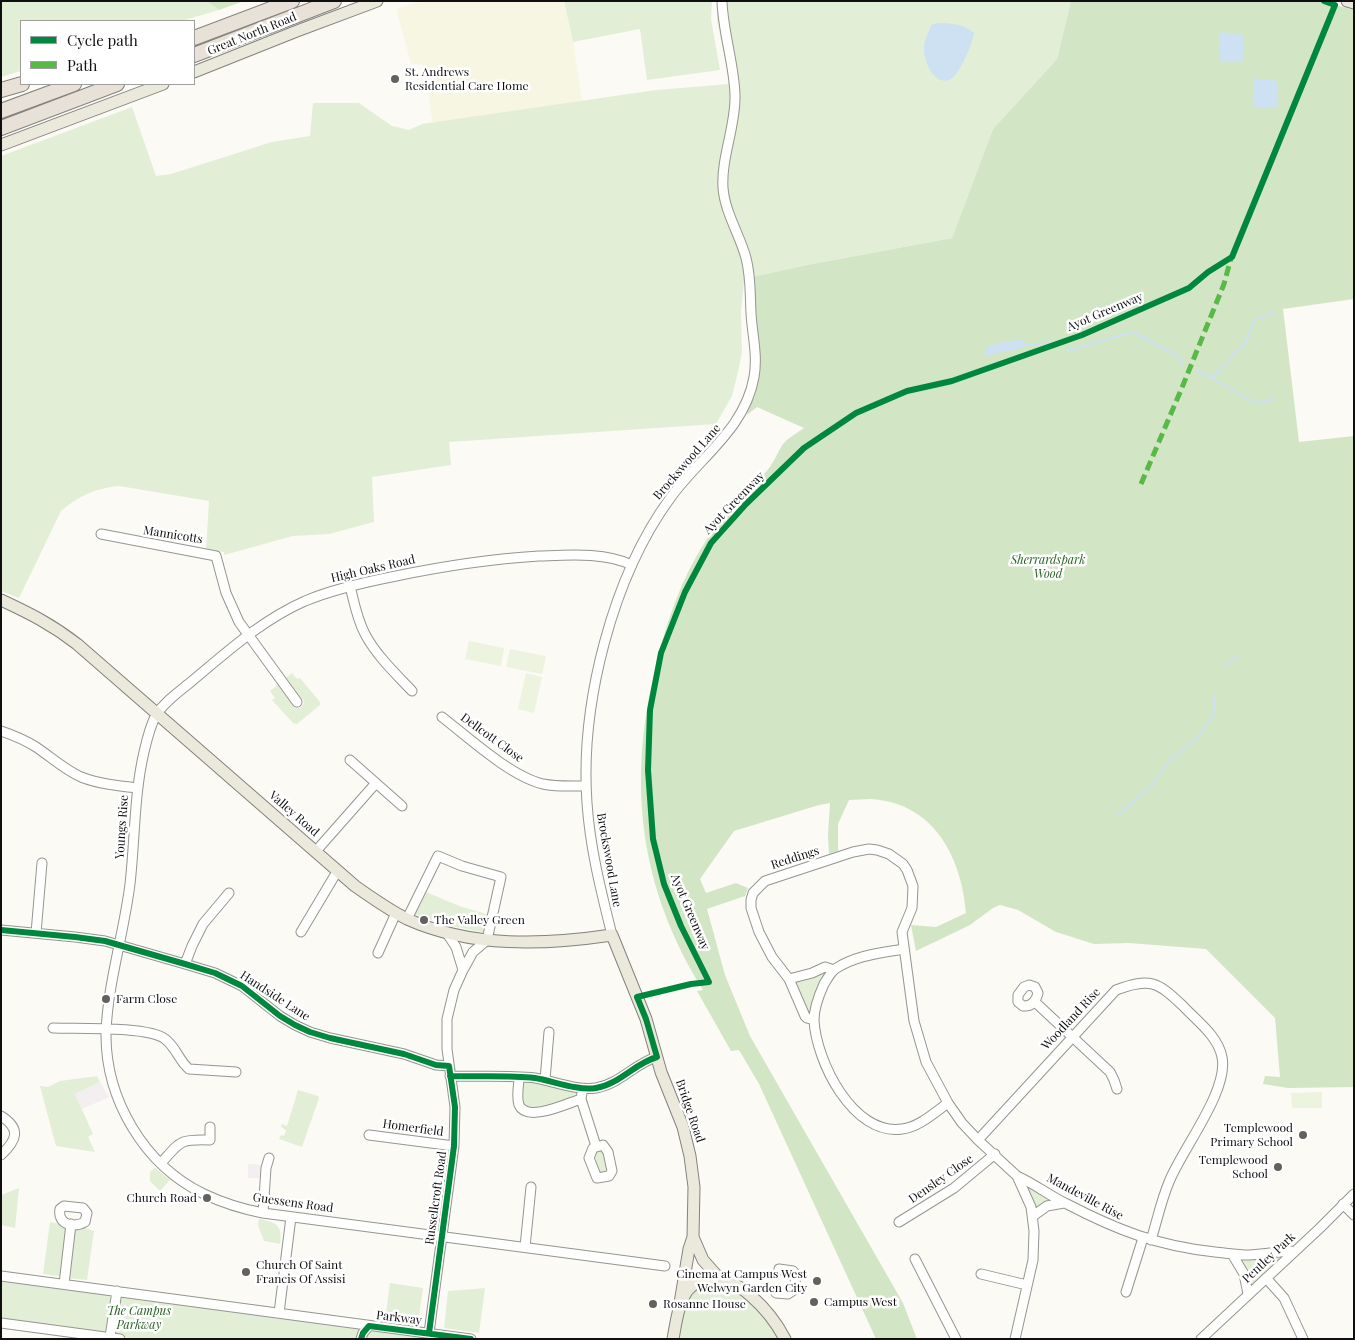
<!DOCTYPE html>
<style>
body{margin:0}
#map{position:relative;width:1355px;height:1340px;overflow:hidden;background:#fbfaf4;font-family:"Playfair Display",serif}
canvas{display:block}
.frame{position:absolute;inset:0;border:2px solid #0f0f0f;pointer-events:none}
.legend{position:absolute;left:20px;top:20px;width:175px;height:65px;box-sizing:border-box;background:#fff;border:1px solid #9f9f9f;margin:0;padding:6px 9px;list-style:none;font-size:15px;color:#0f0f0f}
.legend li{display:flex;align-items:center;gap:10px;height:25px}
.legend b{width:25px;border:1px solid #9f9f9f}
</style>
<div id="map">
<canvas width="1355" height="1340"></canvas>
<div class="frame"></div>
<ul class="legend">
<li><b style="height:6px;background:#00873e"></b>Cycle path</li>
<li><b style="height:6px;background:#58b947"></b>Path</li>
</ul>
</div>
<script>
const ctx = document.querySelector('canvas').getContext('2d');
ctx.lineJoin = 'round';
function paint(path, color) {
  ctx.fillStyle = color;
  ctx.fill(path, 'evenodd');
}
function stroke(path, color, width, dash) {
  ctx.strokeStyle = color;
  ctx.lineWidth = width;
  ctx.lineCap = dash ? 'butt' : 'round';
  ctx.setLineDash(dash || []);
  ctx.stroke(path);
}
function write(font, color, halo, rows, align = 'center') {
  ctx.font = font + ' "Playfair Display",serif';
  ctx.lineWidth = 5;
  ctx.setLineDash([]);
  ctx.textBaseline = 'middle';
  ctx.strokeStyle = halo;
  ctx.fillStyle = color;
  for (const [text, x, y, turn = 0] of rows) {
    ctx.save();
    ctx.translate(x, y);
    ctx.rotate((+turn || 0) * Math.PI / 180);
    ctx.textAlign = isNaN(turn) ? turn : align;
    if (halo) ctx.strokeText(text, 0, 0);
    ctx.fillText(text, 0, 0);
    ctx.restore();
  }
}
const industrial = new Path2D(`
 M100,1082l9,15 -27,12 -7,-15z
 M248,1164l14,1 -1,13h-13z`);
const farmland = new Path2D(`
 M422,1h142l9,41 9,59 -149,22 -10,-58 -12,-2 -15,-54z`);
const green = new Path2D(`
 M1,1h205l13,9 -38,11h-160v50l-20,6z
 M564,1h148l-1,18 9,51 -73,10 -7,-51 -67,13z
 M717,1h354l-14,58 -64,70 -41,109 -145,27 -55,12 -8,4 -3,31 1,40 -4,20 -6,24 -16,28 -267,18 2,23 -79,12 2,45 -45,12 -36,2 -69,19v-3l-18,-2 3,-49 -90,-15c-23,2 -41,10 -58,25l-42,87 -18,-7v-435l131,-49 24,69 15,-2 101,-32 38,-6 3,-33h46l33,23 17,4 13,-6 234,-34 74,-6 -13,-64z
 M292,673l5,6 3,-1 20,24v3l-23,19 -4,-1 -21,-23 3,-2 -5,-7 9,-7 13,14 -1,5 3,4 3,2 4,-2 3,-4 -1,-4 -7,-3 -12,-17z
 M424,891l35,15 31,9 -3,18 -45,-9 -30,-11z
 M827,971l-17,45 -16,-34z
 M97,1076l3,6 -25,12 18,40 -5,3 7,15 -39,-6 -16,-60 8,1 12,-6z
 M528,1080l49,10 1,7 -23,10 -29,3 -6,-12 2,-17z
 M298,1090l20,6 1,2 -17,49 -23,-8 2,-4 3,1 2,-6 -5,-3 1,-3 5,2z
 M604,1148l5,24 -12,4 -5,-23z
 M155,1168l15,12 -10,11 -10,-10v-9z
 M1029,1186l22,14 -1,2 -15,6 -8,-19z
 M19,1188l-4,40 -14,-3v-30z
 M259,1219c17,3 24,6 21,25l-16,-3 -6,-16z
 M50,1222l16,3 2,2 -5,50 -20,-3z
 M79,1226l15,5 -7,49 -19,-2 6,-49z
 M1279,1255l1,5 -26,24 -4,-1 -8,-21v-3z
 M1,1279l107,15 4,5 -4,30 -5,4 -102,-13z
 M708,1282l26,7 25,19 22,31h-103l6,-32 9,-18z
 M390,1283l33,5 -5,36 -33,-4z
 M485,1288l-6,45 -35,-5 4,-37z
 M123,1297l239,31 -3,11h-222l-13,-2 -8,-5 -1,-4 5,-29z
 M372,1329l75,10h-83z`);
const forest = new Path2D(`
 M206,1h38l-25,9z
 M1071,1h250l33,9v289l-71,10 16,133 55,-6v651l-66,1 -25,-4 2,-8 15,1 -5,-59 -69,-69 -77,-6 -35,1 -38,-12 -38,-22 -18,-5 -7,3 -23,17 -54,26 -5,-26 25,2 30,-14c-4,-52 -29,-105 -86,-113 -10,-2 -21,0 -31,0l-11,24v27l-9,3 -1,-19 2,-32 -11,2 -85,26 -34,48 6,14 30,-10 12,5 -3,8 -38,13 18,66 25,61 153,267 14,36h-41l-117,-255 -20,-34 -8,1 -34,-60 6,-1c-63,-101 -76,-205 -48,-320 9,-39 21,-77 41,-113 13,-23 31,-46 50,-66 6,-6 13,-12 19,-18 8,-8 12,-20 18,-29 5,-6 14,-11 21,-16l-47,-21 -9,7 -2,-1 8,-20 -2,-116 55,-12 145,-27 41,-109 64,-70z`);
const pitch = new Path2D(`
 M469,641l35,7 -3,18 -36,-7z
 M510,649l36,7 -4,18 -36,-7z
 M526,673l16,4 -8,36 -16,-4z
 M1322,1092v16h-30l-1,-15z`);
const water = new Path2D(`
 M938,23c12,0 27,1 36,10 -1,10 -15,44 -25,47 -16,5 -26,-20 -25,-33 0,-7 5,-15 7,-22z
 M1219,32l25,3v26h-24z
 M1253,78l24,3 1,27h-24z
 M1015,340h9l2,7 -42,9 3,-9 12,-4z`);
const stream = new Path2D(`
 M1027,344l10,1 14,-3
 M1067,351l66,-19 45,24 5,9
 M1196,370l16,8 43,25 19,-4
 M1212,378l33,-35 10,-23 19,-7
 M1223,666l16,-10
 M1118,815l33,-29 19,-26 27,-22 17,-24v-19`);
const minor = new Path2D(`
 M101,534l115,22 10,37 13,29 58,80
 M632,565c-28,-13 -63,-10 -93,-9 -48,3 -95,10 -143,20 -31,6 -62,13 -91,25 -43,19 -77,50 -113,80 -12,10 -27,20 -36,34 -6,11 -9,24 -12,37 -10,43 -9,88 -14,132 -6,49 -22,98 -24,148 -1,67 38,133 98,162 19,9 38,15 59,19l402,53
 M350,586c4,16 7,33 15,48 11,21 30,39 47,57
 M442,717c27,21 68,59 101,67 14,3 29,2 43,2
 M1,731c12,4 24,9 35,16 15,10 29,23 45,30 18,7 38,9 57,11
 M350,760l52,46
 M316,851l60,-68
 M407,919l31,-63 24,10 39,11 -14,63 -14,12 -10,18 -7,-23 -10,-15
 M1,930l74,7 30,4 80,23 30,9 27,13 38,30 15,9 15,7 20,6 74,16 32,11 13,1
 M301,932l37,-62
 M36,933l6,-70
 M612,935c-11,-44 -22,-87 -25,-132 -7,-98 25,-226 84,-306 29,-40 74,-68 83,-120 4,-22 -2,-43 -3,-64 -1,-19 0,-36 -5,-55 -6,-23 -21,-45 -23,-70 -2,-31 13,-62 12,-93 -1,-32 -12,-62 -13,-94
 M904,949c-23,4 -48,6 -69,20 -4,3 -8,10 -11,15 -5,11 -10,24 -10,36 2,41 39,116 88,109 17,-2 32,-16 46,-26
 M378,953l18,-40
 M185,964l7,-18 11,-22 26,-31
 M789,979l23,-6 13,-6 9,3
 M1029,985l6,2 3,6c-2,8 -6,14 -15,13l-5,-4v-7l6,-8z
 M1035,1002l75,70 4,8 3,9
 M814,1020l-7,-2 -2,-2 -16,-37 -17,-22 -13,-25 -8,-24v-8l2,-7 12,-12 88,-29 16,-3 8,1 12,4 14,10 4,6 6,16 -1,22 -10,24 12,89 12,41 22,41 14,20 16,17 39,36 14,31 3,24 -1,29 -18,79
 M53,1028c23,1 95,-2 112,11 11,8 14,22 24,30l47,3
 M450,1076c29,1 57,-1 85,2 18,3 43,13 61,10 24,-4 39,-25 61,-31
 M519,1077c0,9 -3,19 0,28 8,18 49,-2 62,-6
 M545,1080l4,-48
 M582,1093l-1,6 15,47
 M1,1116c21,13 15,25 0,39
 M369,1135l85,11
 M978,1140l138,-150c34,-13 42,-8 67,16 14,15 35,30 39,51 7,34 -40,92 -53,125 -8,19 -12,39 -18,58
 M603,1145l5,7 4,19 -3,5 -12,2 -8,-20 4,-10z
 M161,1163c20,-22 18,-24 49,-23v-13
 M1017,1176c18,8 33,20 50,28 50,26 91,42 148,48 11,1 23,3 34,3 14,-1 28,-3 42,-4l3,1
 M1343,1204l11,11
 M64,1206l19,2 4,5 -2,9c-11,6 -28,3 -25,-13z
 M263,1213l3,-45 3,-10
 M1033,1216l14,-10 17,-3
 M899,1222l55,-34 41,-34
 M525,1247l6,-60
 M1232,1254l12,20 4,20
 M915,1259l41,80
 M981,1274l46,11
 M1,1276l470,63
 M1266,1278l18,20 19,41
 M64,1284l7,-60
 M1126,1292l17,-54
 M776,1293l12,1 6,-4 2,-15 -3,-4 -14,-2
 M279,1313l12,-96
 M1,1323l119,16
 M429,1333l25,-187 1,-39 -8,-58v-30l7,-29 9,-20
 M110,1337l7,-46
 M361,1339l2,-6 6,-7
 M1201,1339l119,-111 34,-34`);
const major = new Path2D(`
 M1347,1l7,2
 M194,72l103,-41 80,-30
 M1,145l162,-61
 M1,600c30,14 50,24 76,44l278,242c17,12 34,24 52,33 65,29 137,26 205,16l34,84 15,53 22,55 7,29 4,31 -1,50 -4,12 -9,54
 M693,1237l10,23 16,18
 M673,1339c3,-16 5,-34 14,-48 4,-5 10,-9 16,-11 32,-11 69,34 82,59`);
const highway = new Path2D(`
 M194,38l98,-37
 M194,55l140,-54
 M1,90l21,-6
 M1,111l73,-27
 M1,128l116,-44`);
const quiet = new Path2D(`
 M1141,484l40,-94 43,-106 7,-26`);
const cycleway = new Path2D(`
 M1,930l74,7 30,4 80,23 30,9 27,13 38,30 15,9 15,7 20,6 74,16 32,11 13,1 6,41 -1,39 -25,187
 M450,1076c29,1 57,-1 85,2 18,3 43,13 61,10 24,-4 39,-25 61,-31l-11,-38 -9,-22 54,-13 18,-2 -28,-56 -17,-42 -11,-45 -5,-69 2,-60 11,-57 24,-61 26,-49 35,-39 58,-56 52,-35 51,-22 45,-10 130,-46 107,-47 19,-16 24,-15 103,-252 -11,-4
 M361,1339l2,-6 6,-7 102,13`);
const markers = [
 [395,79,5,"#62615f"],
 [424,920,5,"#62615f"],
 [106,999,5,"#62615f"],
 [1303,1135,5,"#62615f"],
 [1278,1167,5,"#62615f"],
 [207,1198,5,"#62615f"],
 [246,1272,5,"#62615f"],
 [817,1281,5,"#62615f"],
 [814,1302,5,"#62615f"],
 [653,1304,5,"#62615f"]
];
const streetNames = [
 ["Great North Road",252,34,-22],
 ["Ayot Greenway",1105,312,-23],
 ["Brockswood Lane",687,462,-49],
 ["Ayot Greenway",734,503,-46],
 ["Mannicotts",173,535,9],
 ["High Oaks Road",373,569,-13],
 ["Dellcott Close",492,738,36],
 ["Valley Road",294,814,41],
 ["Youngs Rise",122,827,-86],
 ["Reddings",795,858,-18],
 ["Brockswood Lane",609,860,80],
 ["Ayot Greenway",690,912,67],
 ["Handside Lane",275,996,33],
 ["Woodland Rise",1071,1019,-47],
 ["Bridge Road",690,1111,71],
 ["Homerfield",413,1128,8],
 ["Densley Close",941,1179,-35],
 ["Mandeville Rise",1085,1197,28],
 ["Russellcroft Road",436,1198,-82],
 ["Guessens Road",293,1203,8],
 ["Pentley Park",1269,1258,-43],
 ["Parkway",399,1318,7]
];
const poiNames = [
 ["St. Andrews",405,72],
 ["Residential Care Home",405,86],
 ["The Valley Green",434,920],
 ["Farm Close",116,999],
 ["Templewood",1293,1128,"right"],
 ["Primary School",1293,1142,"right"],
 ["Templewood",1268,1160,"right"],
 ["School",1268,1174,"right"],
 ["Church Road",197,1198,"right"],
 ["Church Of Saint",256,1265],
 ["Francis Of Assisi",256,1279],
 ["Cinema at Campus West",807,1274,"right"],
 ["Welwyn Garden City",807,1288,"right"],
 ["Campus West",824,1302],
 ["Rosanne House",663,1304]
];
const parkNames = [
 ["Sherrardspark",1048,560],
 ["Wood",1048,574],
 ["The Campus",139,1311],
 ["Parkway",139,1325]
];
paint(industrial, '#f3eef0');
paint(farmland, '#f6f6e2');
paint(green, '#e2efd6');
paint(forest, '#d2e6c5');
paint(pitch, '#ecf3df');
paint(water, '#cee1f2');
stroke(stream, '#cee1f2', 2);
stroke(minor, '#959592', 11);
stroke(major, '#83827f', 13);
stroke(highway, '#83827f', 16);
stroke(minor, '#fefefd', 9);
stroke(major, '#ebe9db', 11);
stroke(highway, '#e8e1d7', 14);
stroke(quiet, '#58b947', 5, [10, 5]);
stroke(cycleway, '#00873e', 6);
for (const [x, y, r, color] of markers) {
  const dot = new Path2D();
  dot.arc(x, y, r, 0, 2 * Math.PI);
  ctx.fillStyle = color;
  ctx.fill(dot);
  stroke(dot, '#fff', 2);
}
write('12px', '#0f0f0f', '#fff', streetNames);
write('12px', '#0f0f0f', '#fff', poiNames, 'left');
write('italic 12px', '#296124', '#fff', parkNames);
</script>
